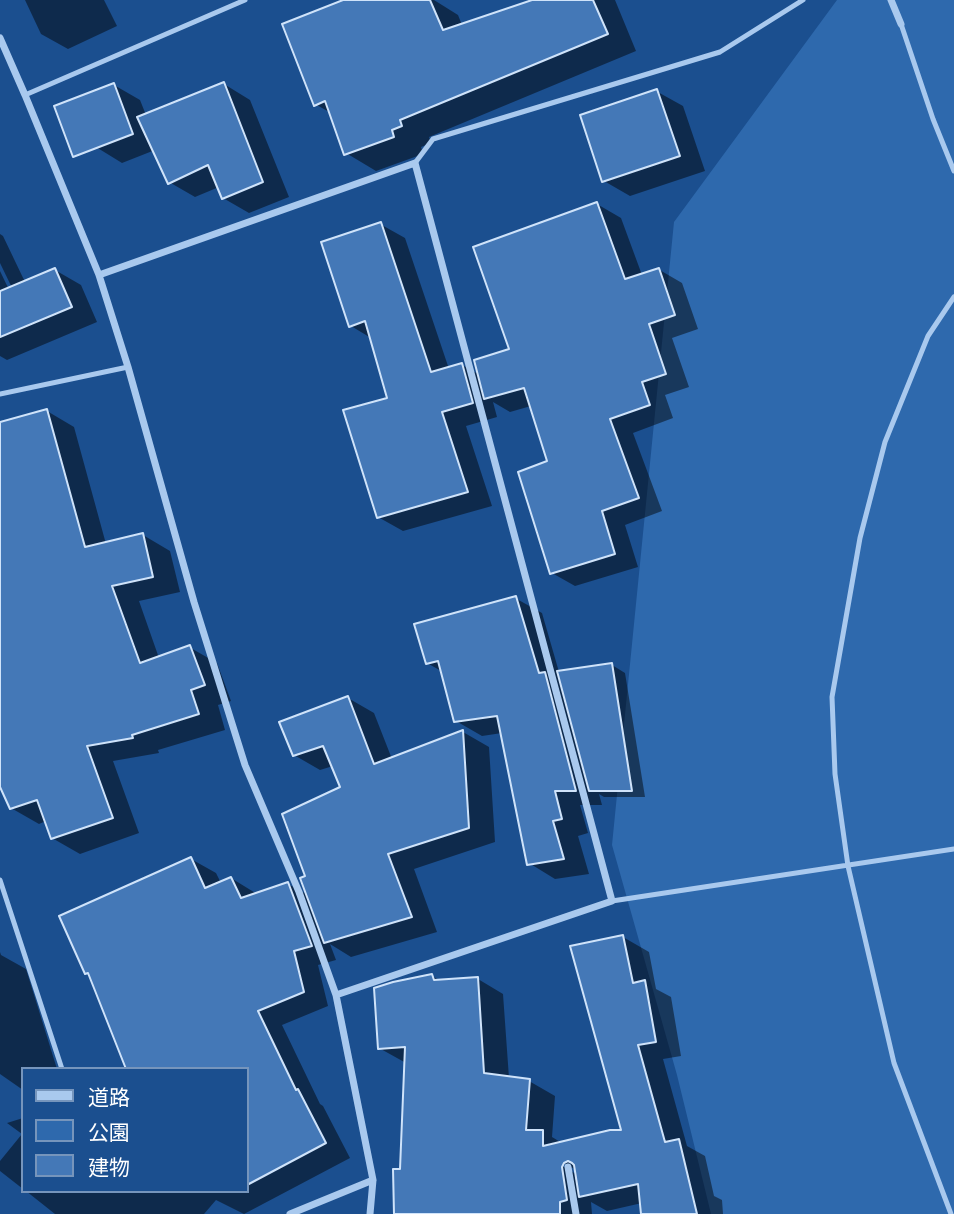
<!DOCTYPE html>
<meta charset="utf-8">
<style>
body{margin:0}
#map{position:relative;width:954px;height:1214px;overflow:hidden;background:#1b4f8f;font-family:Karla,"Noto Sans JP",sans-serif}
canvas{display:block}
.legend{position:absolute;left:21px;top:1067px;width:228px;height:126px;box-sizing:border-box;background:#1b4f8f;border:2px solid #7695bc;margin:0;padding:9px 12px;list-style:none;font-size:21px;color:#fff}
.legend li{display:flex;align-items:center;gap:14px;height:35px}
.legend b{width:35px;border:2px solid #7695bc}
</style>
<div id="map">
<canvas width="954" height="1214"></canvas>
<ul class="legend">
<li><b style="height:9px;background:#a9c9ee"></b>道路</li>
<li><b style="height:19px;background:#2e69ad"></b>公園</li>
<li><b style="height:19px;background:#4478b7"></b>建物</li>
</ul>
</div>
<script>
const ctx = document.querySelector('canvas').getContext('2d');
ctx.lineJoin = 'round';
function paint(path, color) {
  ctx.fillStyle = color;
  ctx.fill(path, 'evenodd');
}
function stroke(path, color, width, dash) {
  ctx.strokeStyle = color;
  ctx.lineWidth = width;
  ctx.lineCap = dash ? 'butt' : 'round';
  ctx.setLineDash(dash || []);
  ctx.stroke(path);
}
const green = new Path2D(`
 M837,0h117v1214h-243l-34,-139 -65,-230 62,-623z`);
const shadow = new Path2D(`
 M25,0h79l13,26 -49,23 -27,-15z
 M346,0h88l24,15 4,10 69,-23 -1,-2h85l21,51 -207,86 2,6 -10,4 2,7 -47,17 -30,-18 -15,-40 -16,-9z
 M224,84l26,16 39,97 -40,16 -26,-15 -4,-11 -24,10 -26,-15 -14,-32 -33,13 -26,-16 18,-62 26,15 6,15z
 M656,91l27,15 22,65 -75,25 -26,-15z
 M597,204l24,14 21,57 16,-6 24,14 16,46 -26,9 17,49 -24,8 8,23 -40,15 29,78 -37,14 13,42 -63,19 -23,-13 -3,-111 -18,-56 -21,6 -17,-10 4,15 -31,9 26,80 -89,25 -25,-14 11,-118 -18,-61 -20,-12 29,-102 25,14 44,131 13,-4 18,10 32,-25z
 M0,234l3,2 22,46 30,-12 26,15 16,37 -90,38 -7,-4v-85l12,25 3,-2 -15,-31z
 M47,411l27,16 32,117 37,-9 27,16 10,41 -41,9 20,57 30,-11 28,16 14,38 -13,4 7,25 -67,20 1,3 -46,8 26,72 -59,21 -28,-16 -6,-17 -7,3 -28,-16 -11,-25v-359z
 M515,598l27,15 17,59 53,-7 13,8 20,124h-41l-5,-3 3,11h-22l8,28 -10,3 11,38 -34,5 -26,-16 -27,-130 -20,3 -26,-15 -13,-49 -16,-9z
 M348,698l26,15 18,46 71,-27 26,15 6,95 -81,27 23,63 -86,25 -21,-13 6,16 -18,5 10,41 -46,19 38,79 3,2 27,52 -106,56 -28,-14 -12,14h-149l-29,-23h221v-122l-161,-96 105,-114 25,14 5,10 10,-5 26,16 31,-10 20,11v-18l34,-89 -9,-22 -13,4 -26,-15z
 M623,937l26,15 7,37 15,8 10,59 -18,3 24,87 18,10 9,40 8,4 1,14h-80l-1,-11 -35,8 -16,-9 1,12h-197l9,-43 2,-108 -27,-15 53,-72 9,5 37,-2 25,15 6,84 20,3 26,15 -3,41 10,6 61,-11zM556,1158l20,12v4l-22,-13z
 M0,952l1,3 25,14 31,100h-34v21l-23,-16z
 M23,1118v71l-23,-18v-10l22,-27 -15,-11z`);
const building = new Path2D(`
 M343,0h87l13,30 89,-30h61l15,34 -208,86 2,6 -10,4 2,7 -50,18 -19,-54 -11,5 -32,-82z
 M224,82l39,100 -41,17 -14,-34 -40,19 -31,-67z
 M114,83l19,51 -60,23 -19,-51z
 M657,89l23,67 -78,26 -22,-67z
 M597,202l28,77 34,-11 16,47 -26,9 17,50 -24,8 8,23 -40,14 29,79 -37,13 13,43 -65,20 -32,-102 29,-11 -23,-73 -40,11 -10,-39 35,-11 -36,-102z
 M381,222l50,150 31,-9 11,40 -31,9 26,80 -91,26 -34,-108 44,-12 -22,-77 -16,6 -28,-85z
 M55,268l17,39 -72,30v-46z
 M47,409l38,138 58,-14 10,44 -41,9 28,77 50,-18 15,40 -14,5 8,24 -67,21 1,3 -46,8 26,72 -62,21 -14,-39 -27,9 -10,-22v-365z
 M516,596l23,77 6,-1 31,119h-21l7,28 -9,2 11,38 -37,6 -30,-149 -43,6 -16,-61 -12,3 -12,-40z
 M612,663l20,128h-43l-32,-120z
 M348,696l26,68 89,-34 6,98 -81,26 24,63 -88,26 -24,-65 5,-2 -23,-62 58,-27 -17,-41 -30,10 -14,-34z
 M191,857l14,31 26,-11 10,21 47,-16 24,64 -18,5 10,41 -46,19 38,79 2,-1 28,54 -79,42v-116h-121l-38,-96 -3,1 -26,-58z
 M623,935l10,48 12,-3 11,62 -18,3 27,97 14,-3 18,75h-56l-3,-30 -59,13 -5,-32 -2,-2 -4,-2 -4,2 -2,4 5,33 -7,2v12h-166l-1,-45h7l5,-122 -27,2 -4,-61 19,-6 39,-8 2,6 44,-3 6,96 46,6 -4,51h17v16l67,-16h11l-51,-184z`);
const lane = new Path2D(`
 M901,24l32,95 21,52
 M25,95l220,-95
 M415,163l18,-24 287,-87 83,-52
 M0,394l128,-27
 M0,880l62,189
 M612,901l342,-52
 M951,1214l-57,-151 -46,-197 -13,-92 -3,-77 28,-159 25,-96 43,-106 26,-39`);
const street = new Path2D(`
 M891,0l10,24
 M0,38l25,57 74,180 29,92 66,235 51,163 54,127 37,103 37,185 -3,34
 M99,275l316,-112 197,738 -276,94
 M568,1167l8,47
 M290,1214l83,-34`);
paint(green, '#2e69ad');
paint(shadow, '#0007');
paint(building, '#4478b7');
stroke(building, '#cfe3fa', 2);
stroke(lane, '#a9c9ee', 5);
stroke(street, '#a9c9ee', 7);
</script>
